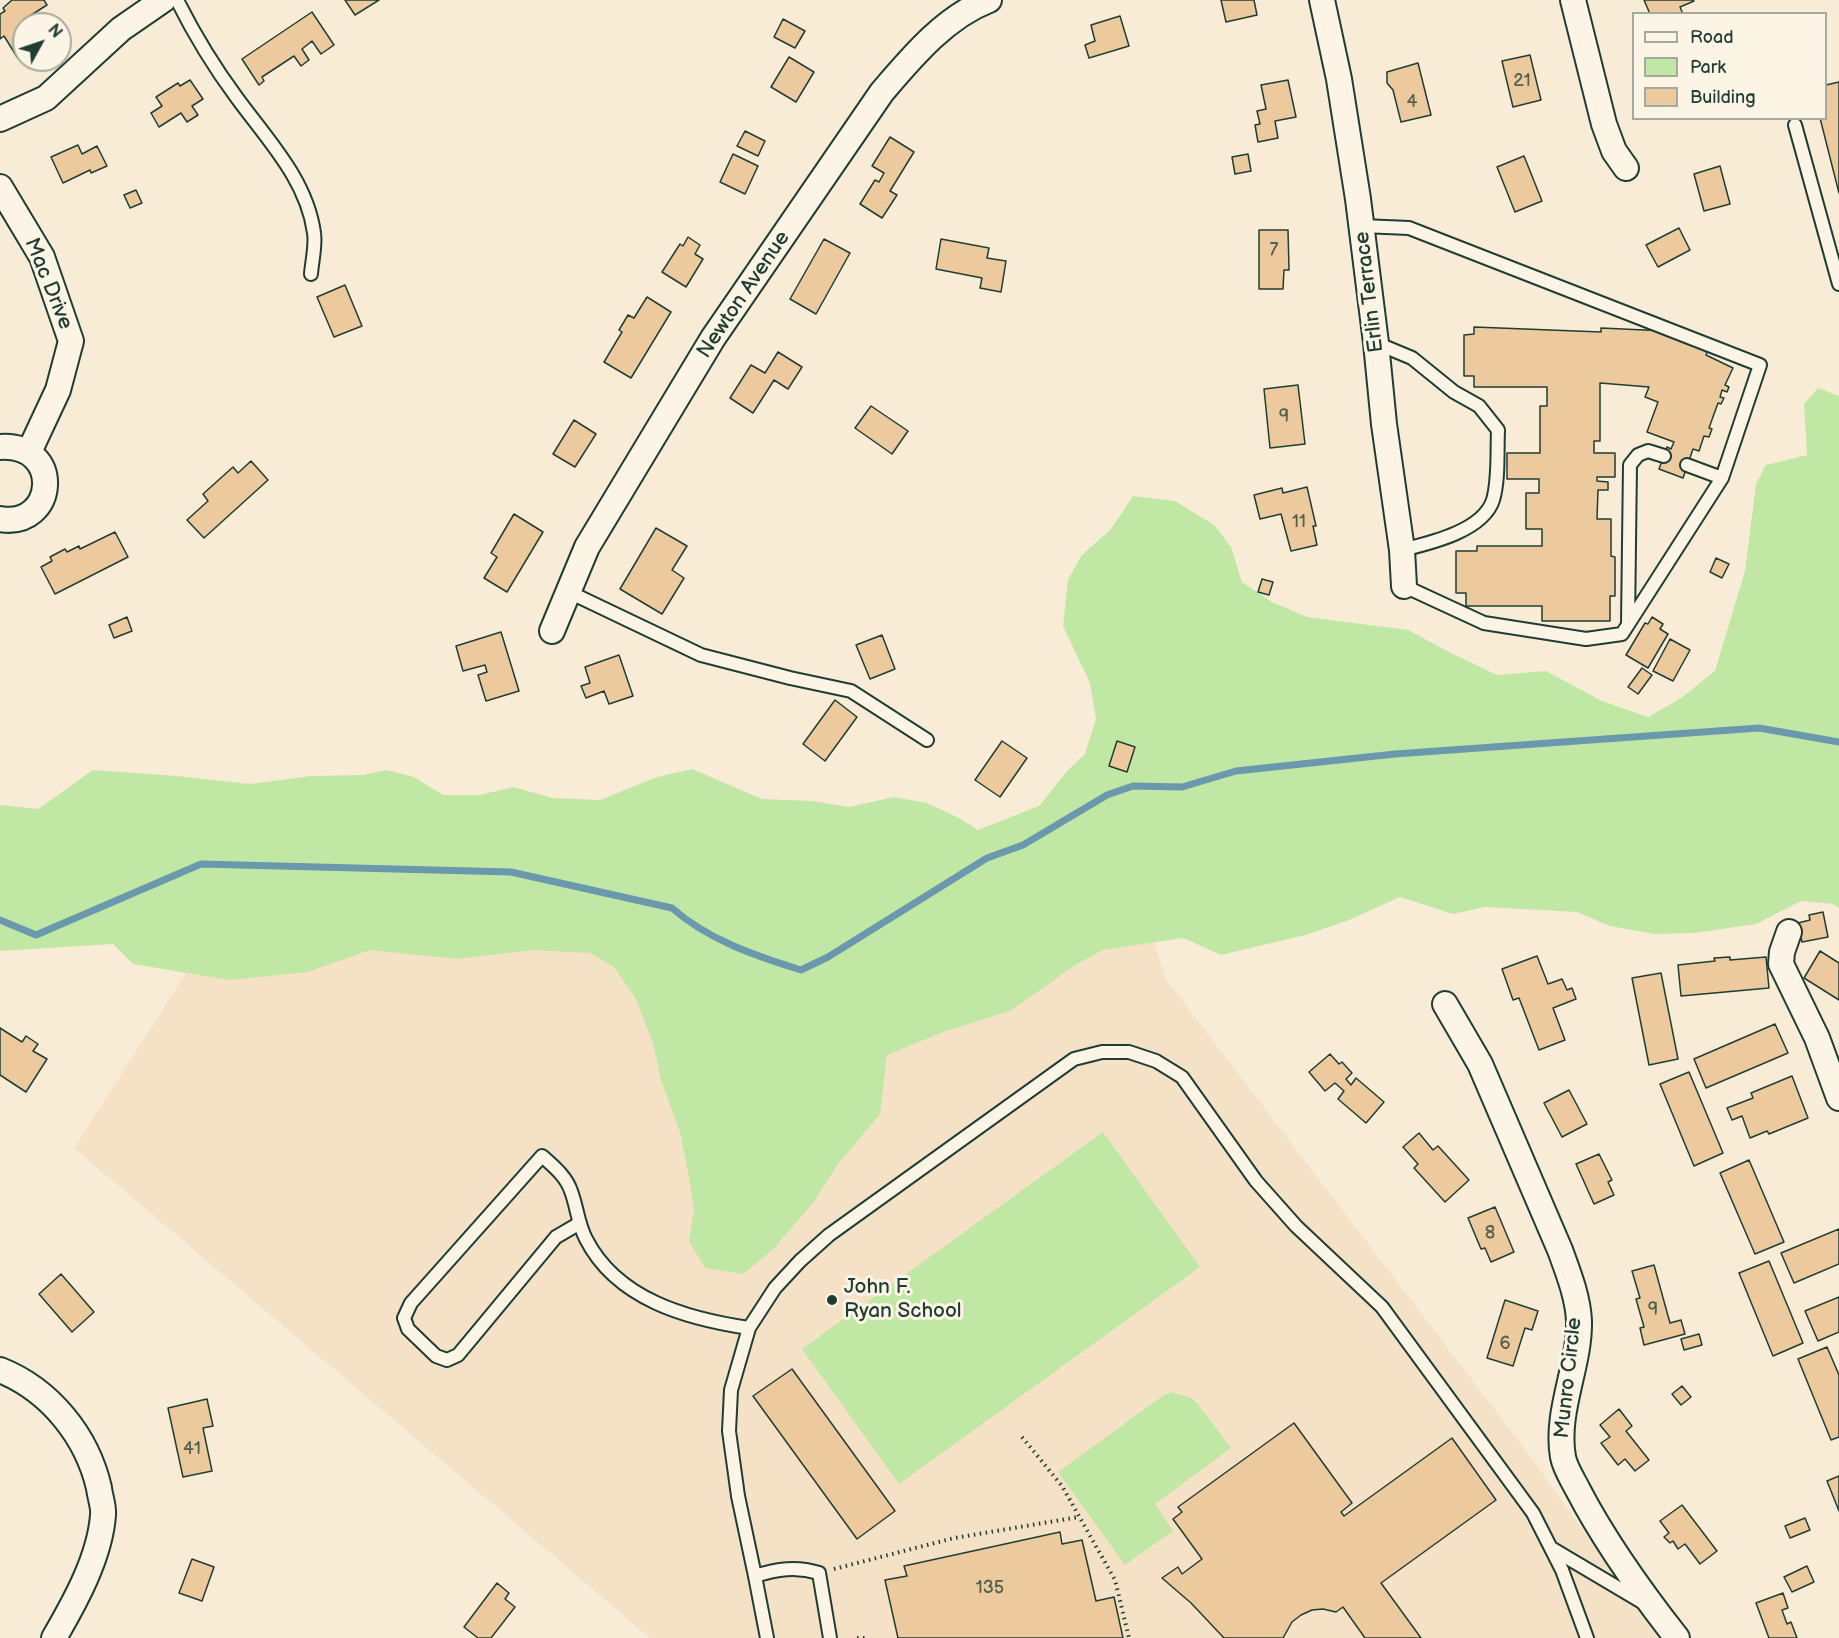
<!DOCTYPE html>
<style>
body{margin:0}
#map{position:relative;width:1839px;height:1638px;overflow:hidden;background:#f9ecd7;font-family:"Balsamiq Sans",sans-serif}
canvas{display:block}
.legend{position:absolute;left:1632px;top:12px;width:195px;height:108px;box-sizing:border-box;background:#fcf5e5;border:2px solid #a4ab9e;margin:0;padding:8px 10px;list-style:none;font-size:18px;color:#1f3d34}
.legend li{display:flex;align-items:center;gap:12px;height:30px}
.legend b{width:30px;border:2px solid #a4ab9e}
.north{position:absolute;left:12px;top:12px;width:60px;height:60px;box-sizing:border-box;background:#fcf5e5;border:2px solid #a4ab9e;border-radius:50%;rotate:50deg;font-size:16px;font-weight:700;line-height:24px;text-align:center;color:#1f3d34}
.north::after{content:'';display:block;margin:auto;width:21px;height:27px;background:#1f3d34;clip-path:polygon(50% 0,100% 100%,50% 72%,0 100%)}
</style>
<div id="map">
<canvas width="1839" height="1638"></canvas>
<ul class="legend">
<li><b style="height:8px;background:#fcf5e5"></b>Road</li>
<li><b style="height:16px;background:#c0e8a4"></b>Park</li>
<li><b style="height:16px;background:#ecca9d"></b>Building</li>
</ul>
<div class="north">N</div>
</div>
<script>
const ctx = document.querySelector('canvas').getContext('2d');
ctx.lineJoin = 'round';
function paint(path, color) {
  ctx.fillStyle = color;
  ctx.fill(path, 'evenodd');
}
function stroke(path, color, width, dash) {
  ctx.strokeStyle = color;
  ctx.lineWidth = width;
  ctx.lineCap = dash ? 'butt' : 'round';
  ctx.setLineDash(dash || []);
  ctx.stroke(path);
}
function write(font, color, halo, rows, align = 'center') {
  ctx.font = font + ' "Balsamiq Sans",sans-serif';
  ctx.lineWidth = 6;
  ctx.setLineDash([]);
  ctx.textBaseline = 'middle';
  ctx.strokeStyle = halo;
  ctx.fillStyle = color;
  for (const [text, x, y, turn = 0] of rows) {
    ctx.save();
    ctx.translate(x, y);
    ctx.rotate((+turn || 0) * Math.PI / 180);
    ctx.textAlign = isNaN(turn) ? turn : align;
    if (halo) ctx.strokeText(text, 0, 0);
    ctx.fillText(text, 0, 0);
    ctx.restore();
  }
}
const built = new Path2D(`
 M1110,809l56,170 362,474 131,185h-1009l-576,-490 172,-269 307,26z`);
const green = new Path2D(`
 M1818,388l21,8v512l-6,-4 -32,-3 -45,23 -61,9 -41,1 -44,-8 -33,-14 -92,-5 -32,7 -53,-17 -51,23 -44,15 -84,20 -38,-17 -80,12 -26,14 -67,47 -64,20 -59,24 -7,59 -42,50 -25,39 -40,46 -30,25 -38,-6 -16,-27 5,-32 -6,-37 -8,-40 -19,-52 -8,-37 -17,-44 -22,-32 -24,-14 -57,-3 -76,9 -87,-9 -62,22 -78,8 -97,-16 -20,-20 -113,7v-146l38,4 55,-39 84,6 73,8 61,-8 52,-1 23,-5 28,7 29,18h36l35,-8 38,11 48,2 57,-23 35,-8 70,30 50,2 37,6 45,-10 33,6 30,14 21,13 61,-24 29,-36 17,-16 11,-35 -6,-36 -27,-57 5,-46 13,-24 30,-27 22,-33 42,5 39,24 17,22 11,35 30,20 35,15 101,13 43,23 46,22 49,-4 56,30 46,16 33,-19 34,-27 30,-100 11,-87 10,-19 41,-10 -3,-51z
 M1103,1132l97,135 -301,217 -97,-135z
 M1172,1392l19,6 6,5 34,45 -76,56 18,27 -48,34 -67,-93 106,-77z`);
const stream = new Path2D(`
 M0,920l36,15 165,-71 310,8 161,36c36,32 84,48 129,62l27,-13 159,-99 36,-13 84,-50 26,-9 49,1 54,-16 159,-17 364,-26 80,14`);
const building = new Path2D(`
 M12,0h32l3,5 -22,14 3,5h-4v29l-7,4 -13,-21 -4,3v-25l5,-3 -2,-3z
 M345,0h34l-24,15z
 M1221,0h33l3,15 -31,7z
 M1644,0h49l1,1 -14,6 3,7h-33z
 M312,12l22,33 -13,9 -9,-13 -10,8 7,11 -8,6 -7,-10 -32,21 2,4 -5,4 -17,-26z
 M1120,16l9,30 -40,12 -4,-13 10,-4 -4,-16z
 M783,19l22,12 -10,17 -21,-11z
 M1530,55l11,45 -28,7 -11,-46z
 M789,57l25,15 -18,30 -25,-15z
 M1418,63l13,52 -30,7 -8,-32 -6,-7v-11z
 M190,80l13,19 -11,7 6,9 -11,7 -6,-9 -22,14 -8,-14 11,-7 -6,-9 22,-14 2,3z
 M1288,80l8,37 -21,4 3,17 -20,4 -3,-17 5,-1 -3,-13 9,-2 -5,-24z
 M1839,82v111l-19,-75h6v-33z
 M745,131l20,10 -7,15 -21,-10z
 M890,137l24,15 -24,39 7,4 -15,23 -22,-14 15,-24 4,2 5,-9 -12,-7z
 M78,145l4,9 15,-8 10,20 -16,7 -1,-3 -27,13 -12,-26z
 M733,154l25,12 -13,28 -25,-12z
 M1248,154l3,17 -16,3 -3,-17z
 M1524,156l18,45 -27,11 -18,-45z
 M1720,166l10,38 -26,7 -10,-37z
 M136,190l6,13 -12,5 -6,-13z
 M1679,228l11,22 -32,17 -12,-22z
 M1259,230h29l1,40h-5l-1,19h-24z
 M688,237l12,8 -5,9 8,5 -17,28 -24,-15 18,-28 3,2z
 M824,239l26,14 -34,61 -26,-15z
 M941,239l48,9 -2,10 19,3 -5,31 -21,-4 2,-10 -46,-9z
 M345,285l17,41 -28,11 -17,-40z
 M647,297l24,15 -40,66 -27,-16 18,-30 -3,-2 9,-15 6,3z
 M1474,327l127,5v-4l65,3 42,19 -2,5 27,13 -8,17 4,2 -2,5 -5,-2 -2,7 4,1 -3,6 -3,-1 -9,25 3,1 -3,8 -5,-1 -5,15 -6,-2 -10,29 -24,-9 8,-22 4,2 3,-7 -27,-10 11,-30 -13,-5 4,-10 -49,-4v58h-6v12h21v24h-18v4l11,1v8h-10l-1,29h14v37l4,1v39h-5v25h-68v-15h-76v-13h-10v-42h21v-5h65v-17h-16v-36h13v-14h-32v-26h33v-47h7v-19h-73v-11h-10v-41l10,-1z
 M778,352l24,15 -14,22 -14,-9 -21,33 -23,-15 21,-33 14,8z
 M1298,385l7,59 -35,4 -6,-59z
 M871,406l37,25 -16,23 -37,-26z
 M574,420l22,14 -21,33 -22,-13z
 M251,461l17,19 -64,58 -17,-18 21,-19 -5,-7 30,-27 5,6z
 M1307,487l9,39h-3l4,19 -26,6 -10,-37 -21,5 -6,-24 28,-7 1,5z
 M514,514l29,18 -36,60 -23,-14 13,-21 -6,-4z
 M656,528l31,18 -15,24 12,8 -22,36 -42,-25z
 M115,532l13,25 -73,37 -14,-27 11,-6 -2,-4 15,-8 2,3 12,-6 1,3z
 M1716,558l13,6 -7,14 -12,-6z
 M1262,579l11,3 -4,13 -11,-3z
 M127,617l5,14 -18,7 -5,-13z
 M1652,617l11,7 -3,5 8,5 -20,34 -22,-13 19,-32 3,1z
 M501,632l18,59 -33,10 -8,-26 9,-3 -2,-7 -22,6 -7,-25z
 M882,635l13,34 -25,10 -14,-34z
 M1670,639l20,11 -17,31 -20,-10z
 M619,655l14,41 -24,8 -5,-13 -18,7 -5,-12 9,-3 -5,-16z
 M1642,668l10,7 -14,19 -10,-7z
 M835,700l22,17 -32,44 -22,-17z
 M1002,741l25,17 -27,39 -25,-17z
 M1117,741l18,6 -8,25 -18,-6z
 M1823,912l5,25 -26,5 -4,-19 12,-3 -1,-5z
 M1820,951l19,12v37l-35,-22z
 M1537,956l11,28 14,-5 5,11 5,-2 4,11 -23,9 12,32 -26,10 -20,-52 -6,2 -11,-31z
 M1730,957v3l36,-3 3,31 -88,8 -3,-31 37,-4 -1,-3z
 M1661,973l17,86 -29,6 -17,-87z
 M1775,1024l13,29 -82,35 -12,-29z
 M0,1028l22,14 4,-6 12,8 -5,7 14,8 -21,33 -26,-17z
 M1330,1054l9,10 3,-2 10,11 -6,6 5,6 5,-7 28,24 -18,21 -28,-24 6,-8 -9,-8 -10,8 -16,-19z
 M1689,1072l34,81 -29,13 -34,-82z
 M1792,1076l16,42 -39,16 -2,-3 -17,7 -8,-22 -10,4 -5,-12 26,-10 -2,-5z
 M1569,1090l18,34 -25,13 -18,-34z
 M1419,1133l14,17 5,-4 31,34 -24,22 -31,-34 4,-4 -15,-17z
 M1599,1154l13,26 -4,2 6,13 -20,9 -18,-40z
 M1749,1160l35,82 -29,12 -35,-81z
 M1495,1207l19,45 -23,10 -6,-14 -4,1 -13,-31z
 M1839,1229v35l-45,19 -13,-30z
 M1769,1261l34,82 -30,13 -34,-83z
 M1654,1265l16,58 11,-3 4,14 -41,11 -4,-17 4,-1 -8,-28 4,-1 -8,-27z
 M61,1274l33,38 -22,20 -33,-38z
 M1839,1297v35l-21,9 -13,-30z
 M1505,1300l33,11 -6,19 -7,-2 -12,38 -26,-8z
 M1699,1334l3,11 -18,5 -3,-11z
 M1827,1347l12,28v62l-8,3 -33,-81z
 M792,1369l103,142 -38,28 -104,-143z
 M1682,1386l9,11 -10,8 -9,-11z
 M207,1399l6,27 -10,2 9,43 -29,6 -15,-69z
 M1619,1409l13,17 -6,5 23,29 -14,11 -10,-12 -7,6 -17,-22 9,-6 -10,-12z
 M1294,1423l58,80 -11,9 3,4 108,-78 44,62 -115,83 40,55h-56l-22,-31 -7,5 -13,-3 -11,1 -11,5 -9,7 -9,16h-59l-33,-35 -29,-25 16,-11 4,7 20,-15 -29,-40 9,-7 -4,-5z
 M1839,1476v35l-12,-30z
 M1682,1505l35,46 -17,13 -15,-20 -7,5 -5,-8 -3,2 -6,-6 5,-4 -9,-12z
 M1805,1518l5,12 -20,8 -5,-12z
 M1060,1532l2,12 20,-4 14,61 18,-4 9,41h-225l-13,-58 22,-4 -3,-10z
 M192,1559l22,8 -12,34 -23,-8z
 M1807,1566l7,16 -22,10 -8,-15z
 M497,1583l12,10 -4,6 10,8 -24,31h-13l-14,-11z
 M1783,1593l5,15 -6,2 5,14 4,-2 6,16h-28l-13,-35z`);
const path = new Path2D(`
 M1022,1437l40,49 53,94 14,58
 M834,1569l120,-31 125,-21
 M857,1638h8`);
const service = new Path2D(`
 M177,0c17,34 37,67 60,98 30,41 70,82 77,135 2,12 -2,28 -3,41
 M1795,125l44,159
 M1362,226l47,2 351,137 -38,113 -100,156 -36,5 -102,-16 -80,-37
 M1376,343l36,15 42,34 25,14 19,24c-1,21 1,50 -5,70 -10,31 -63,43 -91,50
 M1687,465l35,13
 M569,592l132,63 89,23 61,13 76,49
 M1628,623l2,-158 8,-10 10,-4 16,5
 M580,1223l-24,14 -98,118 -11,5 -11,-4 -28,-27 -4,-11 7,-15 131,-147c11,10 24,20 29,35 6,16 7,33 15,48 31,61 102,80 163,89
 M1551,1548l91,54
 M755,1576l-17,-80 -9,-65 2,-41 18,-62 26,-40 25,-27 29,-26 245,-176 28,-7h27l27,9 26,16 74,104 40,45 86,81 151,206 29,57 25,68
 M767,1638l-12,-62c22,-7 41,-10 64,-3l11,65`);
const minor = new Path2D(`
 M1322,0l17,79 19,120 18,144 8,81 18,126 2,36
 M1573,0l31,124 10,27 12,17
 M0,119l46,-21 75,-69 42,-29
 M0,187l42,70 29,84 -13,49 -29,62
 M0,447c64,-4 56,82 0,72
 M552,631l35,-84 126,-209 169,-246c30,-35 63,-75 107,-92
 M1789,932l-7,20 -1,12 36,74 22,60
 M1445,1004l35,60 80,186c8,22 18,47 19,71 1,45 -24,90 -16,136 2,11 10,23 15,33 27,52 63,102 99,148
 M0,1370c50,20 87,66 99,118 1,9 5,19 4,27 -3,42 -28,87 -49,123`);
const markers = [
 [832,1300,6,"#1f3d34"]
];
const numberNames = [
 ["21",1522,81],
 ["4",1412,102],
 ["7",1274,250],
 ["9",1284,417],
 ["11",1299,522],
 ["8",1490,1233],
 ["9",1653,1310],
 ["6",1505,1344],
 ["41",192,1449],
 ["135",990,1588]
];
const streetNames = [
 ["Mac Drive",48,284,68],
 ["Erlin Terrace",1370,292,-97],
 ["Newton Avenue",744,295,-56],
 ["Munro Circle",1569,1378,-84]
];
const poiNames = [
 ["John F.",844,1288],
 ["Ryan School",844,1312]
];
paint(built, '#f5e2c6');
paint(green, '#c0e8a4');
stroke(stream, '#6a98ac', 7);
paint(building, '#ecca9d');
stroke(building, '#1f3d34', 1.5);
stroke(service, '#1f3d34', 16);
stroke(minor, '#1f3d34', 28);
stroke(path, '#1f3d34', 4, [1.5, 4.5]);
stroke(service, '#fcf5e5', 12);
stroke(minor, '#fcf5e5', 24);
for (const [x, y, r, color] of markers) {
  const dot = new Path2D();
  dot.arc(x, y, r, 0, 2 * Math.PI);
  ctx.fillStyle = color;
  ctx.fill(dot);
  stroke(dot, '#fcf5e5', 2);
}
write('18px', '#52604e', null, numberNames);
write('21px', '#1f3d34', '#fcf5e5', streetNames);
write('21px', '#1f3d34', '#fcf5e5', poiNames, 'left');
</script>
